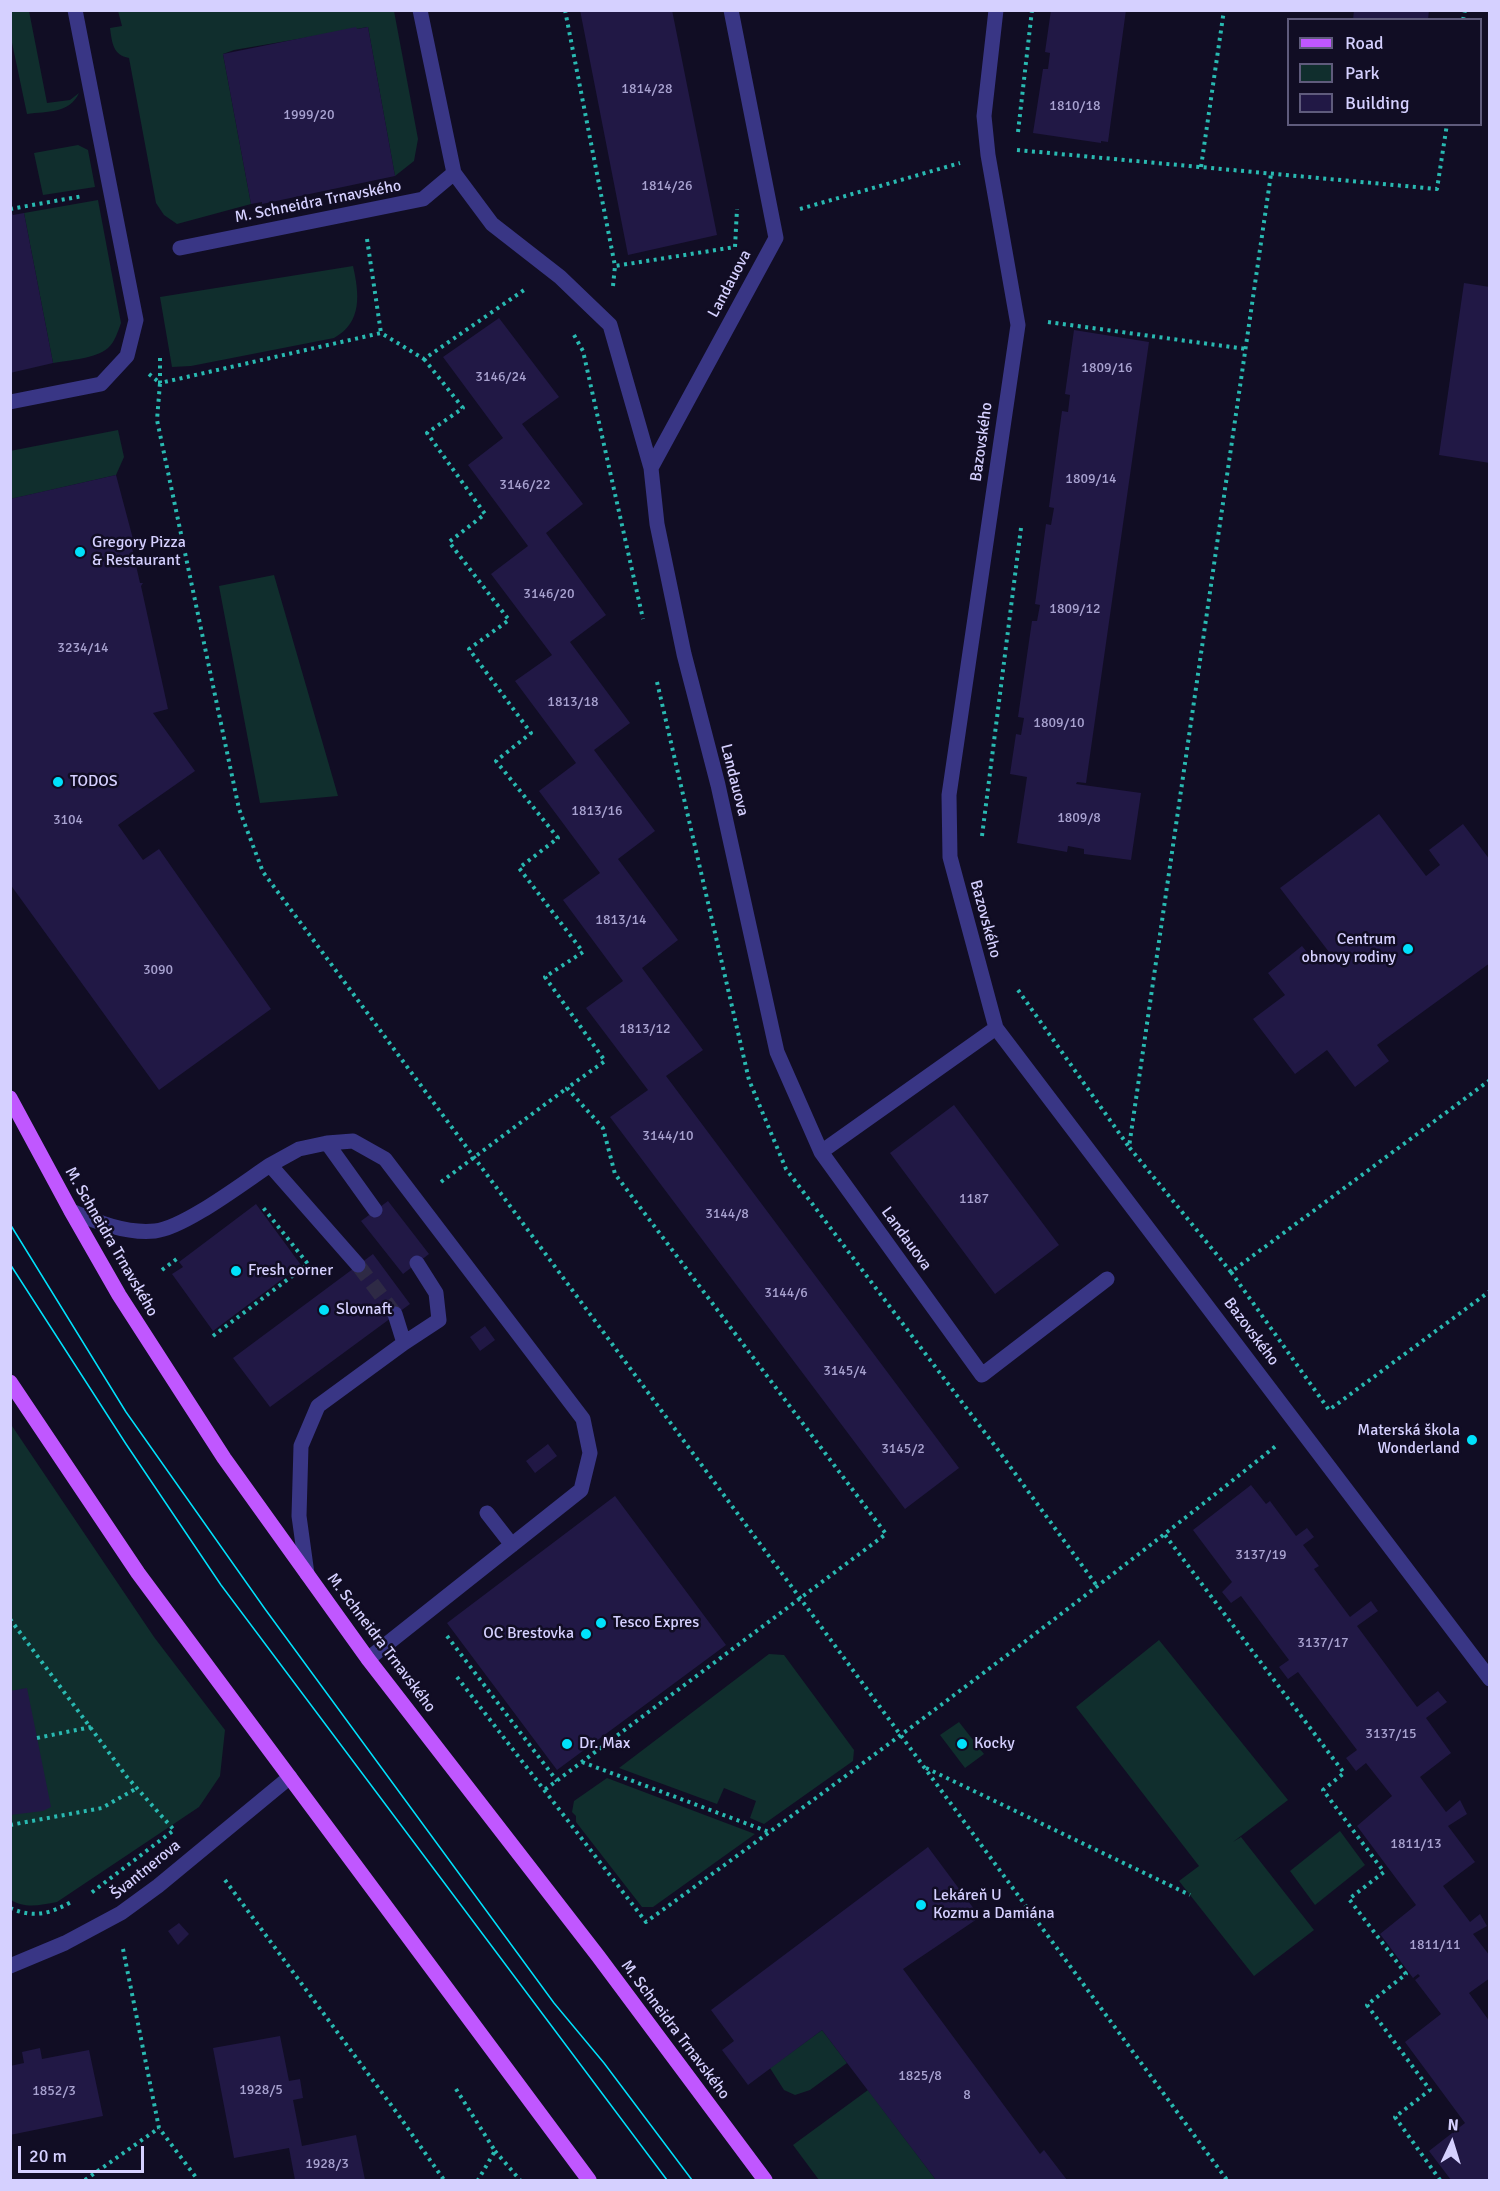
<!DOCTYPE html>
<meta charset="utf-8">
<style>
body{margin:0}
#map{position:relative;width:1500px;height:2191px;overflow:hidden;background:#110d24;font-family:Signika,sans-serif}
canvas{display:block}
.frame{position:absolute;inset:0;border:12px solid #d5d0ff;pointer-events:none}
.legend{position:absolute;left:1287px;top:18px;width:195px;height:108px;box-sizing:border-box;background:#110d24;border:2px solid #5f5b7c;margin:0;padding:8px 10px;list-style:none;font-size:18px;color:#d5d0ff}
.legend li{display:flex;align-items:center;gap:12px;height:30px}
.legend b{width:30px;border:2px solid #5f5b7c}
.north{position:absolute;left:1422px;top:2113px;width:60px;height:60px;-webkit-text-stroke:4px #110d24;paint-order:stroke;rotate:4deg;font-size:16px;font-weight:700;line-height:24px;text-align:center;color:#d5d0ff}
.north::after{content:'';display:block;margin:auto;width:21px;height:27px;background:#d5d0ff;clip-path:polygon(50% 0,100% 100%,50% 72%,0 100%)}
.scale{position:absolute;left:18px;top:2146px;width:126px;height:27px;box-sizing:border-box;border:3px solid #d5d0ff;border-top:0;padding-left:8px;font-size:18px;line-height:21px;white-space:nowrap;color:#d5d0ff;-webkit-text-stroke:4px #110d24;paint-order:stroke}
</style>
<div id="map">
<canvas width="1500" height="2191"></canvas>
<div class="frame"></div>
<ul class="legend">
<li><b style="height:8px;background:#c057ff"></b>Road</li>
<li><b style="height:16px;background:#102e2d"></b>Park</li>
<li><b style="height:16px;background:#211845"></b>Building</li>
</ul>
<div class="north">N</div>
<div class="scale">20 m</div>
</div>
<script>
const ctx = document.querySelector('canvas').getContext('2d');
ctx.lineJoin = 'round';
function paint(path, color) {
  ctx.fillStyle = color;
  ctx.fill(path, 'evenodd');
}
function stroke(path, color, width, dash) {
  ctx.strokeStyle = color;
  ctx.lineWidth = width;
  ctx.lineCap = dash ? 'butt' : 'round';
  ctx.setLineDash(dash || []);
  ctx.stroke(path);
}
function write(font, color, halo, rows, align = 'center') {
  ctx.font = font + ' Signika,sans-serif';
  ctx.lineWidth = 5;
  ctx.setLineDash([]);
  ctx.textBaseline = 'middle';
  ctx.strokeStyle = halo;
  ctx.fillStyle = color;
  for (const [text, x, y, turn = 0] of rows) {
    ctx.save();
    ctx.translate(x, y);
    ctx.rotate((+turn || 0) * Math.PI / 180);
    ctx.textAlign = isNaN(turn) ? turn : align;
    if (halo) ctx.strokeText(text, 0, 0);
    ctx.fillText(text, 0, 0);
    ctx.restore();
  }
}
const green = new Path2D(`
 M10,11h19l18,92 23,-3 9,-7c-10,21 -31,18 -52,21l-16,-76z
 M118,11h276l24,128 -4,22 -19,15 -27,-149 -134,23 -11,4 28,150 -74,20 -13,-9 -8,-12 -27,-145c-16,-3 -17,-15 -19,-30l12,-2z
 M78,145l10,5 7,37 -52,8 -9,-42z
 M98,200l23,123c-3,8 -6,19 -13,25 -13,11 -39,12 -55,15l-29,-150z
 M353,266c6,27 10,56 -19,72l-143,28 -19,1 -12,-70z
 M118,430l6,27 -8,18 -105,24 -1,-48z
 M274,575l64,221 -78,7 -41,-217z
 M10,1423l144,214 71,93 -5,46 -21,31 -142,95c-16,3 -32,7 -46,-2z
 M1159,1640l129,160 -55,42 8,-5 73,93 -60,46 -75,-95 20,-15 -123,-159z
 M769,1654l15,1 70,95 -1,11 -89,63 -14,-6 6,-17 -32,-13 -7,16 -98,-36z
 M959,1722l25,32 -19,14 -25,-33z
 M607,1778l148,56 -102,73h-11l-66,-85v-6l-4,-4 2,-11z
 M1340,1831l25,34 -50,40 -25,-34z
 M822,2030l25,33 -37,27 -15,5 -11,-5 -14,-22z
 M868,2090l68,90h-117l-26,-35z`);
const building = new Path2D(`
 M580,10h92l45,225 -89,20z
 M1051,10h75l-18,132 -7,-1v2l-68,-10 10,-64h5l2,-16 -5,-1z
 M1354,10h75l-1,10h-75z
 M356,27l1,2 11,-2 27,149 -133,28v-2l-11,2 -28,-150z
 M10,209l3,6 11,-2 29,150 -43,10z
 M1464,283l26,4v176l-51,-8z
 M499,318l60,79 -37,27 61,80 -37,29 60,82 -36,27 60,81 -36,27 61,81 -37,28 60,81 -36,28 61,82 -37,26 293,392 -54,41 -295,-392 38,-27 -62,-82 37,-27 -60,-81 37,-27 -61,-82 37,-28 -61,-82 37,-26 -61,-81 37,-28 -60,-81 35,-27 -60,-81z
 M1074,330l75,12 -63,441 -9,-1 -1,2 65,9 -10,67 -47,-6v-5l-16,-3 -1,6 -50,-9 10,-66 -17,-3 6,-40 5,1 3,-17 -6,-1 14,-96h5l3,-16 -5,-1 11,-80 5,1 3,-17 -5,-1 13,-96 6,1 2,-17 -5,-1z
 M116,475l17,64h-3l10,44h3l-2,3 27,123 -15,4 42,58 -77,54 25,35 16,-11 112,160 -112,81 -149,-206v-385z
 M1379,814l47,62 14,-11 -11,-15 34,-26 27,36v103l-113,82 12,16 -34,26 -28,-37 -32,24 -42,-55 32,-24 -17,-22 34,-27 13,16 14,-10 -49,-64z
 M954,1105l105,140 -64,49 -105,-141z
 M388,1201l41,53 -26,20 -42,-53z
 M256,1204l45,61 -88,66 -41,-57 11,-7 -4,-5z
 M373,1254l37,50 -140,103 -37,-49z
 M485,1326l10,14 -15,11 -10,-14z
 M548,1444l9,12 -22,17 -9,-12z
 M1251,1485l15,19 4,-3 26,35 11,-8 7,9 -11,8 16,21 -5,3 36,48 21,-16 7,10 -21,15 60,81 21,-16 9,11 -21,16 25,35 -31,24 26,35 14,-12 7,14 -19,12 27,36 -32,24 27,36 10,-8 7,12 -14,8 17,22v22l-21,15 21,29v158h-39l-22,-29 36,-28 -60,-81 36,-28 -26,-34 5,-4 -2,-2 -5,4 -33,-44 36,-29 -59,-79 35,-30 -26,-33 -10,8 -10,-13 11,-8 -59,-78 -10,7 -9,-12 10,-7 -48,-64 -10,7 -9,-11 10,-10 -39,-52z
 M615,1496l111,149 -169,125 -110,-147z
 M27,1688l24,119 -8,4 -33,4v-124z
 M928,1847l52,70 -77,52 137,185 4,-4 23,30h-131l-114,-150 -74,55 -26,-35 12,-9 -23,-31z
 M179,1923l10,11 -11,11 -10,-14z
 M280,2036l9,45 11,-2 3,19 -10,2 9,46 54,-11 9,45h-70l-6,-32 -55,10 -21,-110z
 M40,2048l2,11 47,-9 14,66 -93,19v-69l14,-3 -2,-11z`);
const minorTunnel = new Path2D(`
 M358,1265l37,49`);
const path = new Path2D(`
 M565,10l50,256 120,-19 2,-38
 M1463,20l2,-10
 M1018,132l14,-122
 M1017,150l420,39 10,-65
 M1201,167l23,-157
 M10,209l73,-13
 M800,209l160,-46
 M367,239l14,94
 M613,286l2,-20
 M1048,322l198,27
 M574,335l9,16 60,268
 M160,358v25l221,-50 43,26 103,-71
 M424,359l39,49 -36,25 58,81 -36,28 60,78 -40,29 62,84 -35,28 62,77 -39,30 64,84 -38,25 60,84 -38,27 36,40 12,46 271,360 -343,257
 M149,374l11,9 -3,37 82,389 24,63 537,726 427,582
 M657,682l92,398 37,89 212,281 99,136
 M982,836l39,-308
 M1018,990l111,157
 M1490,1080l-259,192 98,138 161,-119
 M441,1182l126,-94
 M162,1270l16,-12
 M1231,1272l-102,-125 142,-973
 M213,1336l95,-72 -47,-59
 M1165,1535l179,238 -21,17 61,82 -35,27 57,75 -39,31 63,85 -35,27 45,63
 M10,1619l117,158 47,53 -83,63
 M447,1636l110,145
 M457,1677l189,245c214,-155 425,-312 631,-477
 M37,1738l54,-11
 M582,1762l187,70
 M926,1768l264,127
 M10,1825l92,-17 35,-20
 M225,1880l172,233 47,67
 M10,1908c25,11 41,5 63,-7
 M123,1949l36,179 39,52
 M456,2089l39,62 -17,29
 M495,2151l25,29
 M85,2180l74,-52`);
const minor = new Path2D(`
 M420,10l34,163 38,51 68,53 50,48 41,143
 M731,10l45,228 -125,230 6,56 27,130 34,131 59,267 44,100 161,223 125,-96
 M996,10l-12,106 4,39 30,170 -69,470 1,62 46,171 494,651
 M180,248l243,-49 31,-26
 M10,402l91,-18 26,-28 9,-36 -61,-310
 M327,1143l48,67
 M821,1152l175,-124
 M270,1165l29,-16 28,-6 26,-2 32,18 198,260 7,34 -9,37 -213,169
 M71,1211c26,11 55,23 84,20 29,-3 88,-48 115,-66l88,100
 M404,1343l35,-23 -3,-27 -19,-30
 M487,1513l25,32
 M307,1574l-8,-58 2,-70 17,-40 86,-63 -9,-29
 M10,1966l55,-23 56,-30 37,-27 132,-109`);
const major = new Path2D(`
 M10,1098l61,113 48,84 105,163 144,201 230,297 167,224
 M10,1382l128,191 451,607`);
const tram = new Path2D(`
 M10,1224l116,188 139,197 289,394 50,60 88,117
 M10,1264l116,180 95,141 446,595`);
const markers = [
 [80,552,6,"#00e1fb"],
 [58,782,6,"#00e1fb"],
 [1408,949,6,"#00e1fb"],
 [236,1271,6,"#00e1fb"],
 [324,1310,6,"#00e1fb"],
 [1472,1440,6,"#00e1fb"],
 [601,1623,6,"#00e1fb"],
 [586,1634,6,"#00e1fb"],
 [567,1744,6,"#00e1fb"],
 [962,1744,6,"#00e1fb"],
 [921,1905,6,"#00e1fb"]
];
const numberNames = [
 ["1814/28",647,89],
 ["1810/18",1075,106],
 ["1999/20",309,115],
 ["1814/26",667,186],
 ["1809/16",1107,368],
 ["3146/24",501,377],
 ["1809/14",1091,479],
 ["3146/22",525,485],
 ["3146/20",549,594],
 ["1809/12",1075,609],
 ["3234/14",83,648],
 ["1813/18",573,702],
 ["1809/10",1059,723],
 ["1813/16",597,811],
 ["1809/8",1079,818],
 ["3104",68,820],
 ["1813/14",621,920],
 ["3090",158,970],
 ["1813/12",645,1029],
 ["3144/10",668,1136],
 ["1187",974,1199],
 ["3144/8",727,1214],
 ["3144/6",786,1293],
 ["3145/4",845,1371],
 ["3145/2",903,1449],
 ["3137/19",1261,1555],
 ["3137/17",1323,1643],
 ["3137/15",1391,1734],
 ["1811/13",1416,1844],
 ["1811/11",1435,1945],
 ["1825/8",920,2076],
 ["1928/5",261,2090],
 ["1852/3",54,2091],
 ["8",967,2095],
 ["1928/3",327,2164]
];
const streetNames = [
 ["M. Schneidra Trnavského",318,202,-11],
 ["Landauova",730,284,-62],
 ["Bazovského",982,442,-82],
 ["Landauova",734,780,76],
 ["Bazovského",985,919,75],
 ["Landauova",906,1239,54],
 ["M. Schneidra Trnavského",111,1242,60],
 ["Bazovského",1251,1332,53],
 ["M. Schneidra Trnavského",381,1643,53],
 ["Švantnerova",146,1870,-39],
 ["M. Schneidra Trnavského",675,2030,53]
];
const poiNames = [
 ["Gregory Pizza",92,543],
 ["& Restaurant",92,561],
 ["TODOS",70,782],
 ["Centrum",1396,940,"right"],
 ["obnovy rodiny",1396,958,"right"],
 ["Fresh corner",248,1271],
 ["Slovnaft",336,1310],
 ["Materská škola",1460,1431,"right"],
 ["Wonderland",1460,1449,"right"],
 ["Tesco Expres",613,1623],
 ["OC Brestovka",574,1634,"right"],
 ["Dr. Max",579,1744],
 ["Kocky",974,1744],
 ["Lekáreň U",933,1896],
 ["Kozmu a Damiána",933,1914]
];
paint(green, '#102e2d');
paint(building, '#211845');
stroke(minorTunnel, '#2e2a45', 15, [15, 8]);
stroke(path, '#29b9b1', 4, [3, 4.5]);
stroke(minor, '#393685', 15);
stroke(major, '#c057ff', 15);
stroke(tram, '#00e1fb', 1.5);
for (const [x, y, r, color] of markers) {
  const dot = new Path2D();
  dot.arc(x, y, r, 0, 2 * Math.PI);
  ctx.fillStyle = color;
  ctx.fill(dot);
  stroke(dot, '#110d24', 2);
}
write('14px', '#a8a2d0', null, numberNames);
write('16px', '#d5d0ff', '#110d24', streetNames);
write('16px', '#d5d0ff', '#110d24', poiNames, 'left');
</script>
